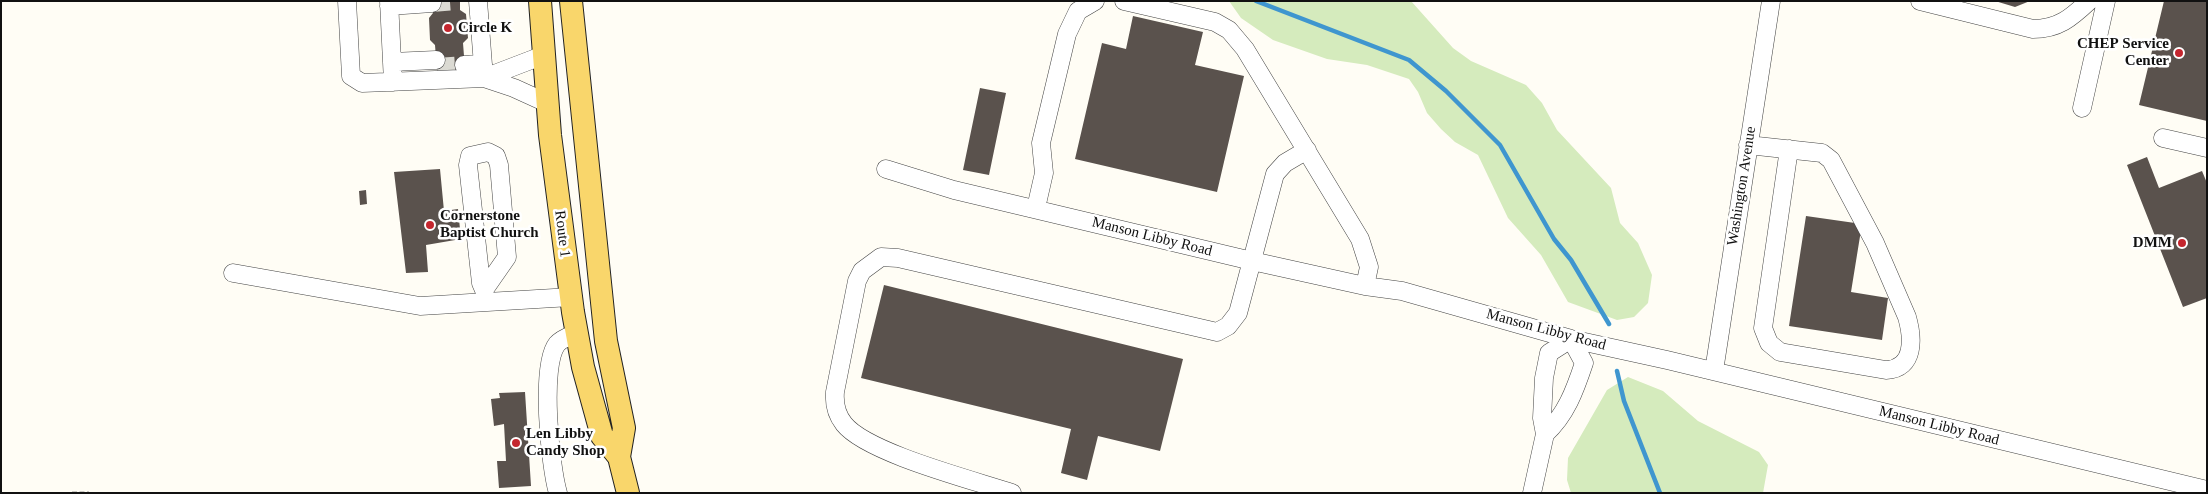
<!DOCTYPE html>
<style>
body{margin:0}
#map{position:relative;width:2208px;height:494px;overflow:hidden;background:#fffdf5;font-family:Georgia,serif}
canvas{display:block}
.frame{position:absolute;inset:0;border:2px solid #111;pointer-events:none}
</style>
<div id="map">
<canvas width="2208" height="494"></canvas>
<div class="frame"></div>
</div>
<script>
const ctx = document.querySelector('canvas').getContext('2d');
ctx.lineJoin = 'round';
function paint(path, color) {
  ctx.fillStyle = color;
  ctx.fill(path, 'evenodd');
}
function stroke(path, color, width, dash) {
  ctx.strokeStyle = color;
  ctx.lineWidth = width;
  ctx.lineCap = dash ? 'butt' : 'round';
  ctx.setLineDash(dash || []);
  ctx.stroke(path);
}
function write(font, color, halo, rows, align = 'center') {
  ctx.font = font + ' Georgia,serif';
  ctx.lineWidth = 5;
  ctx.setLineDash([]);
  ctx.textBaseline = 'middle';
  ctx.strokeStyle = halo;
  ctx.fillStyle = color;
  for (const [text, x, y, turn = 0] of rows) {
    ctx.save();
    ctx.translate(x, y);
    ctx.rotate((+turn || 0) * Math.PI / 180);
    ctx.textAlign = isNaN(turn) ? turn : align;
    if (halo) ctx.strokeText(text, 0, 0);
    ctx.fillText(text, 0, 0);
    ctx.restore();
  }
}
const green = new Path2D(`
 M1229,1h182l42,47 18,13 55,24 16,18 15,27 54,58 9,35 18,20 14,32 -4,28 -14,14 -17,3 -49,-18 -27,-47 -33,-37 -30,-63 -23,-13 -14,-13 -14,-16 -9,-21 -9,-13 -42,-14 -40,-6 -54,-19 -32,-22z
 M1628,377l35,14 35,30 61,31 9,13 -5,28h-192l-4,-13 1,-22 39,-68z`);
const stream = new Path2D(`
 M1256,1l153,59 37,31 54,54 54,94 17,21 38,64
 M1617,371l7,30 36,92`);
const building = new Path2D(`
 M432,1h28v9l6,4 2,24 -5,5 2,26 -28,2 -2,-26 -5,-5 -1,-22 4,-5z
 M1995,1h35l-15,6z
 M2164,1h43v120l-68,-16z
 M1133,16l70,16 -8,33 49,11 -27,116 -142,-33 27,-116 24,6z
 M980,88l26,5 -17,82 -26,-5z
 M2147,157l12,31 43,-17 5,12v115l-24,9 -56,-142z
 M440,169l4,42 14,-2 3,30 -35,6 2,27 -22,1 -12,-101z
 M366,190l1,14 -7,1 -1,-14z
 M1806,216l56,8 -11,68 37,6 -6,42 -93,-14z
 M884,285l299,74 -23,92 -62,-15 -11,44 -26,-7 10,-44 -210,-51z
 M525,392l6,94 -32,2 -2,-27h9l-2,-37 -10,2 -3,-27 9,-1 -1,-5z`);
const minorTunnel = new Path2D(`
 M432,3l25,-2
 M437,67l27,-2`);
const path = new Path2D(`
 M72,493h17`);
const minor = new Path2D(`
 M347,1l4,75 11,7 122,-5 -6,-77
 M389,1l4,81
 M1124,1l91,21 14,8 16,19 115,190 9,28 -4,19
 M1920,1l113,28c25,0 38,-11 56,-28
 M389,6l43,-3
 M544,55l-60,23 30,10 33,15
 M392,62l44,-2
 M464,65l19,-1
 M2082,108l24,-107
 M2163,138l44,10
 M1748,145l74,8 9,7 44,83 32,74c6,21 8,52 -21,53l-106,-18 -11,-9 -6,-15 26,-179
 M488,152l8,4 3,9 8,92 -23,33 -3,-7 -13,-118 2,-9z
 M886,169l68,21 298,71 113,25 37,5 169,48 96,21 540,130
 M1036,208l8,-35 -3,-30 26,-109 11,-23 17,-10
 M233,273l187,33 151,-9
 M1714,371l57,-370
 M558,493c-8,-27 -18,-128 -1,-149 5,-6 13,-8 20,-11
 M1012,493c-39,-13 -145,-40 -168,-69 -8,-10 -10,-20 -9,-32l22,-111 5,-10 19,-14 17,1 319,74 11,-6 10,-13 37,-139 10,-11 22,-13
 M1532,493l13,-59 -3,-16 2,-40 5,-25 22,-14 13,24c-9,27 -18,52 -39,71`);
const major = new Path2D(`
 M540,1l10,134 23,177 10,55 19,69 17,21
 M571,1l35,340 18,87 -5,29 9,36`);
const markers = [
 [448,28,5,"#c4262e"],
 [2179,53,5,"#c4262e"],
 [430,225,5,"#c4262e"],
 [2182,243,5,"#c4262e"],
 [516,443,5,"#c4262e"]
];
const poiNames = [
 ["Circle K",458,28],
 ["CHEP Service",2169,44,"right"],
 ["Center",2169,61,"right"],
 ["Cornerstone",440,216],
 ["Baptist Church",440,233],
 ["DMM",2172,243,"right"],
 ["Len Libby",526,434],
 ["Candy Shop",526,451]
];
const streetNames = [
 ["Washington Avenue",1742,186,-81],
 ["Route 1",562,234,83],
 ["Manson Libby Road",1152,237,14],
 ["Manson Libby Road",1546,330,15],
 ["Manson Libby Road",1939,426,14]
];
paint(green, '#d5ebbd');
stroke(stream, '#3f96cf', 4.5);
paint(building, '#5a524d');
stroke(minorTunnel, '#dbdad3', 18, [18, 9]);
stroke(minor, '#444', 19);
stroke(major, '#222', 24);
stroke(path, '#333', 2.5, [5, 2.5]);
stroke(minor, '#fff', 18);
stroke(major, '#f9d66b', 22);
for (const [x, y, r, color] of markers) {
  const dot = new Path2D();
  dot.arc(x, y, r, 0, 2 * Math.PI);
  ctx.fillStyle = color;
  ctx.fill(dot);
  stroke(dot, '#fff', 2);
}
write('bold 15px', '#111', '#fff', poiNames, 'left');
write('15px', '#111', '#fff', streetNames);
</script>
